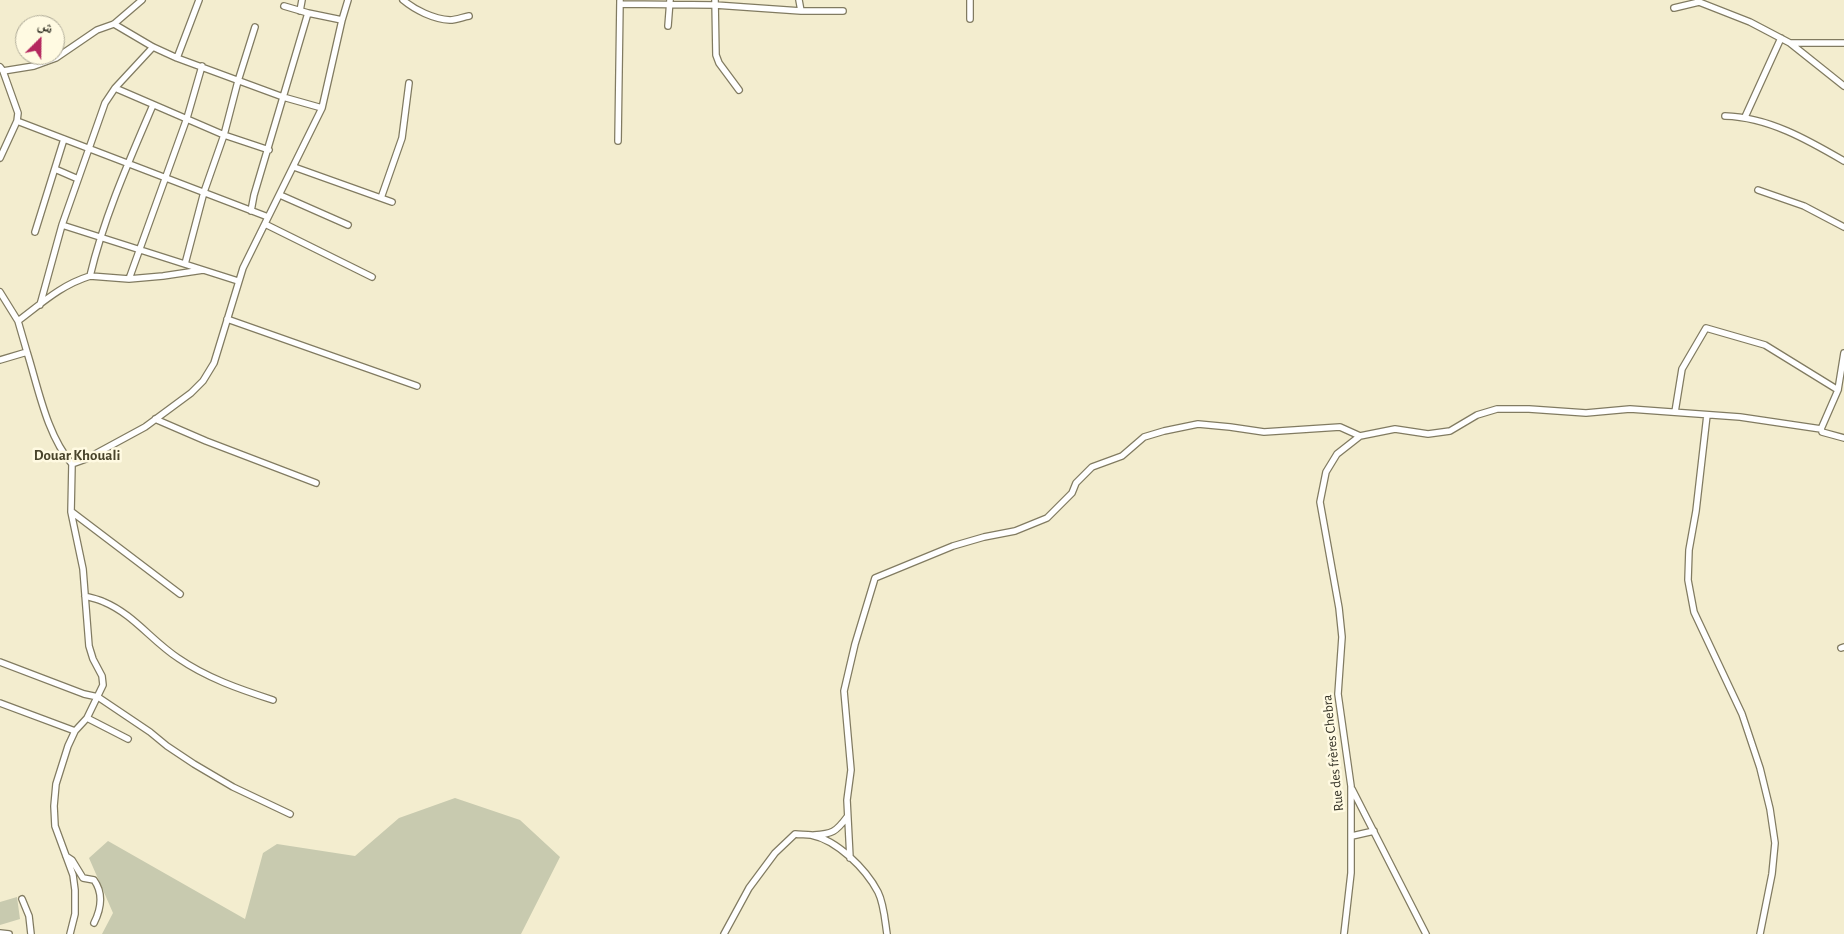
<!DOCTYPE html>
<meta charset="utf-8">
<style>
body{margin:0}
#map{position:relative;width:1844px;height:934px;overflow:hidden;background:#f3edcf;font-family:"Alegreya Sans","Noto Naskh Arabic",sans-serif}
canvas{display:block}
.north{position:absolute;left:15px;top:15px;width:50px;height:50px;box-sizing:border-box;background:#fffae2;border:1px solid #aeaa97;border-radius:50%;rotate:23deg;font-size:14px;font-weight:700;line-height:20px;text-align:center;color:#353327}
.north::after{content:'';display:block;margin:auto;width:18px;height:22px;background:#b4265e;clip-path:polygon(50% 0,100% 100%,50% 72%,0 100%)}
</style>
<div id="map">
<canvas width="1844" height="934"></canvas>
<div class="north">ش</div>
</div>
<script>
const ctx = document.querySelector('canvas').getContext('2d');
ctx.lineJoin = 'round';
function paint(path, color) {
  ctx.fillStyle = color;
  ctx.fill(path, 'evenodd');
}
function stroke(path, color, width, dash) {
  ctx.strokeStyle = color;
  ctx.lineWidth = width;
  ctx.lineCap = dash ? 'butt' : 'round';
  ctx.setLineDash(dash || []);
  ctx.stroke(path);
}
function write(font, color, halo, rows, align = 'center') {
  ctx.font = font + ' "Alegreya Sans",sans-serif';
  ctx.lineWidth = 5;
  ctx.setLineDash([]);
  ctx.textBaseline = 'middle';
  ctx.strokeStyle = halo;
  ctx.fillStyle = color;
  for (const [text, x, y, turn = 0] of rows) {
    ctx.save();
    ctx.translate(x, y);
    ctx.rotate((+turn || 0) * Math.PI / 180);
    ctx.textAlign = isNaN(turn) ? turn : align;
    if (halo) ctx.strokeText(text, 0, 0);
    ctx.fillText(text, 0, 0);
    ctx.restore();
  }
}
const green = new Path2D(`
 M455,798l65,22 40,37 -39,77h-419l11,-21 -24,-55 19,-17 137,78 18,-66 14,-9 78,12 44,-38z
 M17,897l3,22 -20,6v-23z`);
const minor = new Path2D(`
 M403,0c12,10 30,19 47,20 6,0 13,-3 19,-4
 M715,0l1,55 3,8 20,27
 M799,0l2,11
 M620,4l95,1 86,6h42
 M284,6l24,7 34,7
 M1674,8l25,-6 51,20 40,21
 M300,11l2,-11
 M970,19v-19
 M114,24l39,23 24,11 106,39 39,11
 M668,26l2,-26
 M1844,43h-54l54,43
 M177,58l22,-58
 M0,67l3,4 15,42 -1,8 -17,37
 M3,71l31,-5 22,-8 41,-28 17,-6 28,-24
 M115,88l109,47 45,15
 M1725,116c43,1 83,24 119,45
 M1745,117l36,-79
 M17,121l251,96
 M618,141l2,-140
 M294,167l98,35
 M55,169l23,10
 M1758,190l46,16 40,21
 M280,195l68,30
 M381,198l21,-60 7,-55
 M251,211l3,-16 54,-182
 M265,224l107,53
 M62,225l176,56
 M35,232l29,-93
 M185,264l19,-72 20,-57 14,-54 17,-54
 M90,276l39,3 34,-3 40,-6
 M129,279l58,-161 15,-52
 M0,292l18,29
 M40,305l22,-80 43,-122 10,-15 38,-41
 M227,319l190,67
 M27,352l-9,-31c24,-18 43,-36 72,-45 14,-59 39,-115 63,-171
 M0,360l27,-8c11,35 20,84 45,112l14,-5 59,-32 46,-34 12,-12 11,-18 29,-95 79,-160 20,-88 6,-20
 M1675,412l7,-43 24,-41 59,17 73,45
 M1707,415l-11,96 -7,39 -1,30 6,32 48,102 18,54 10,41 5,34 -3,31 -12,60
 M155,419l51,22 110,42
 M1821,429l17,-39 6,-37
 M72,512l108,82
 M85,596c6,2 13,3 19,6 29,12 48,39 74,56 29,20 61,31 95,42
 M1841,648l3,-1
 M0,662l84,32 14,3 52,35 17,14 27,18 39,23 57,27
 M0,703l75,28
 M87,718l41,21
 M1352,789l74,145
 M814,835c18,-1 22,-3 33,-18
 M1352,836l22,-5
 M66,856l6,4 11,18 11,2c10,14 7,29 0,43
 M850,858l-3,-58 4,-30 -7,-79 11,-47 20,-66 78,-32 31,-9 31,-6 32,-13 25,-25 4,-10 16,-16 30,-11 22,-19 20,-6 34,-7 32,3 34,5 76,-5 20,9 35,-7 33,5 22,-3 27,-16 20,-6h32l57,4 44,-4 110,8 81,12 1,3 22,6
 M22,899l7,17 2,18
 M0,933l9,1
 M70,934l5,-20v-24l-2,-15 -18,-49 -1,-20 2,-22 12,-38 7,-15 12,-13 16,-33 -1,-9 -9,-17 -4,-13 -6,-77 -12,-57 1,-48
 M724,934l25,-46 26,-35 20,-19c5,1 11,0 16,1 26,5 55,34 67,57 6,12 7,29 9,42
 M1344,934l7,-61v-87l-13,-92 4,-57 -3,-29 -19,-106 6,-30 11,-18 23,-18`);
const streetNames = [
 ["Rue des frères Chebra",1333,753,-96]
];
const neighbourhoodNames = [
 ["Douar Khouali",77,455]
];
paint(green, '#c8caaf');
stroke(minor, '#817b61', 8);
stroke(minor, '#fff', 5.5);
write('14px', '#353327', '#fffae2', streetNames);
write('bold 15px', '#49442b', '#fffae2', neighbourhoodNames);
</script>
